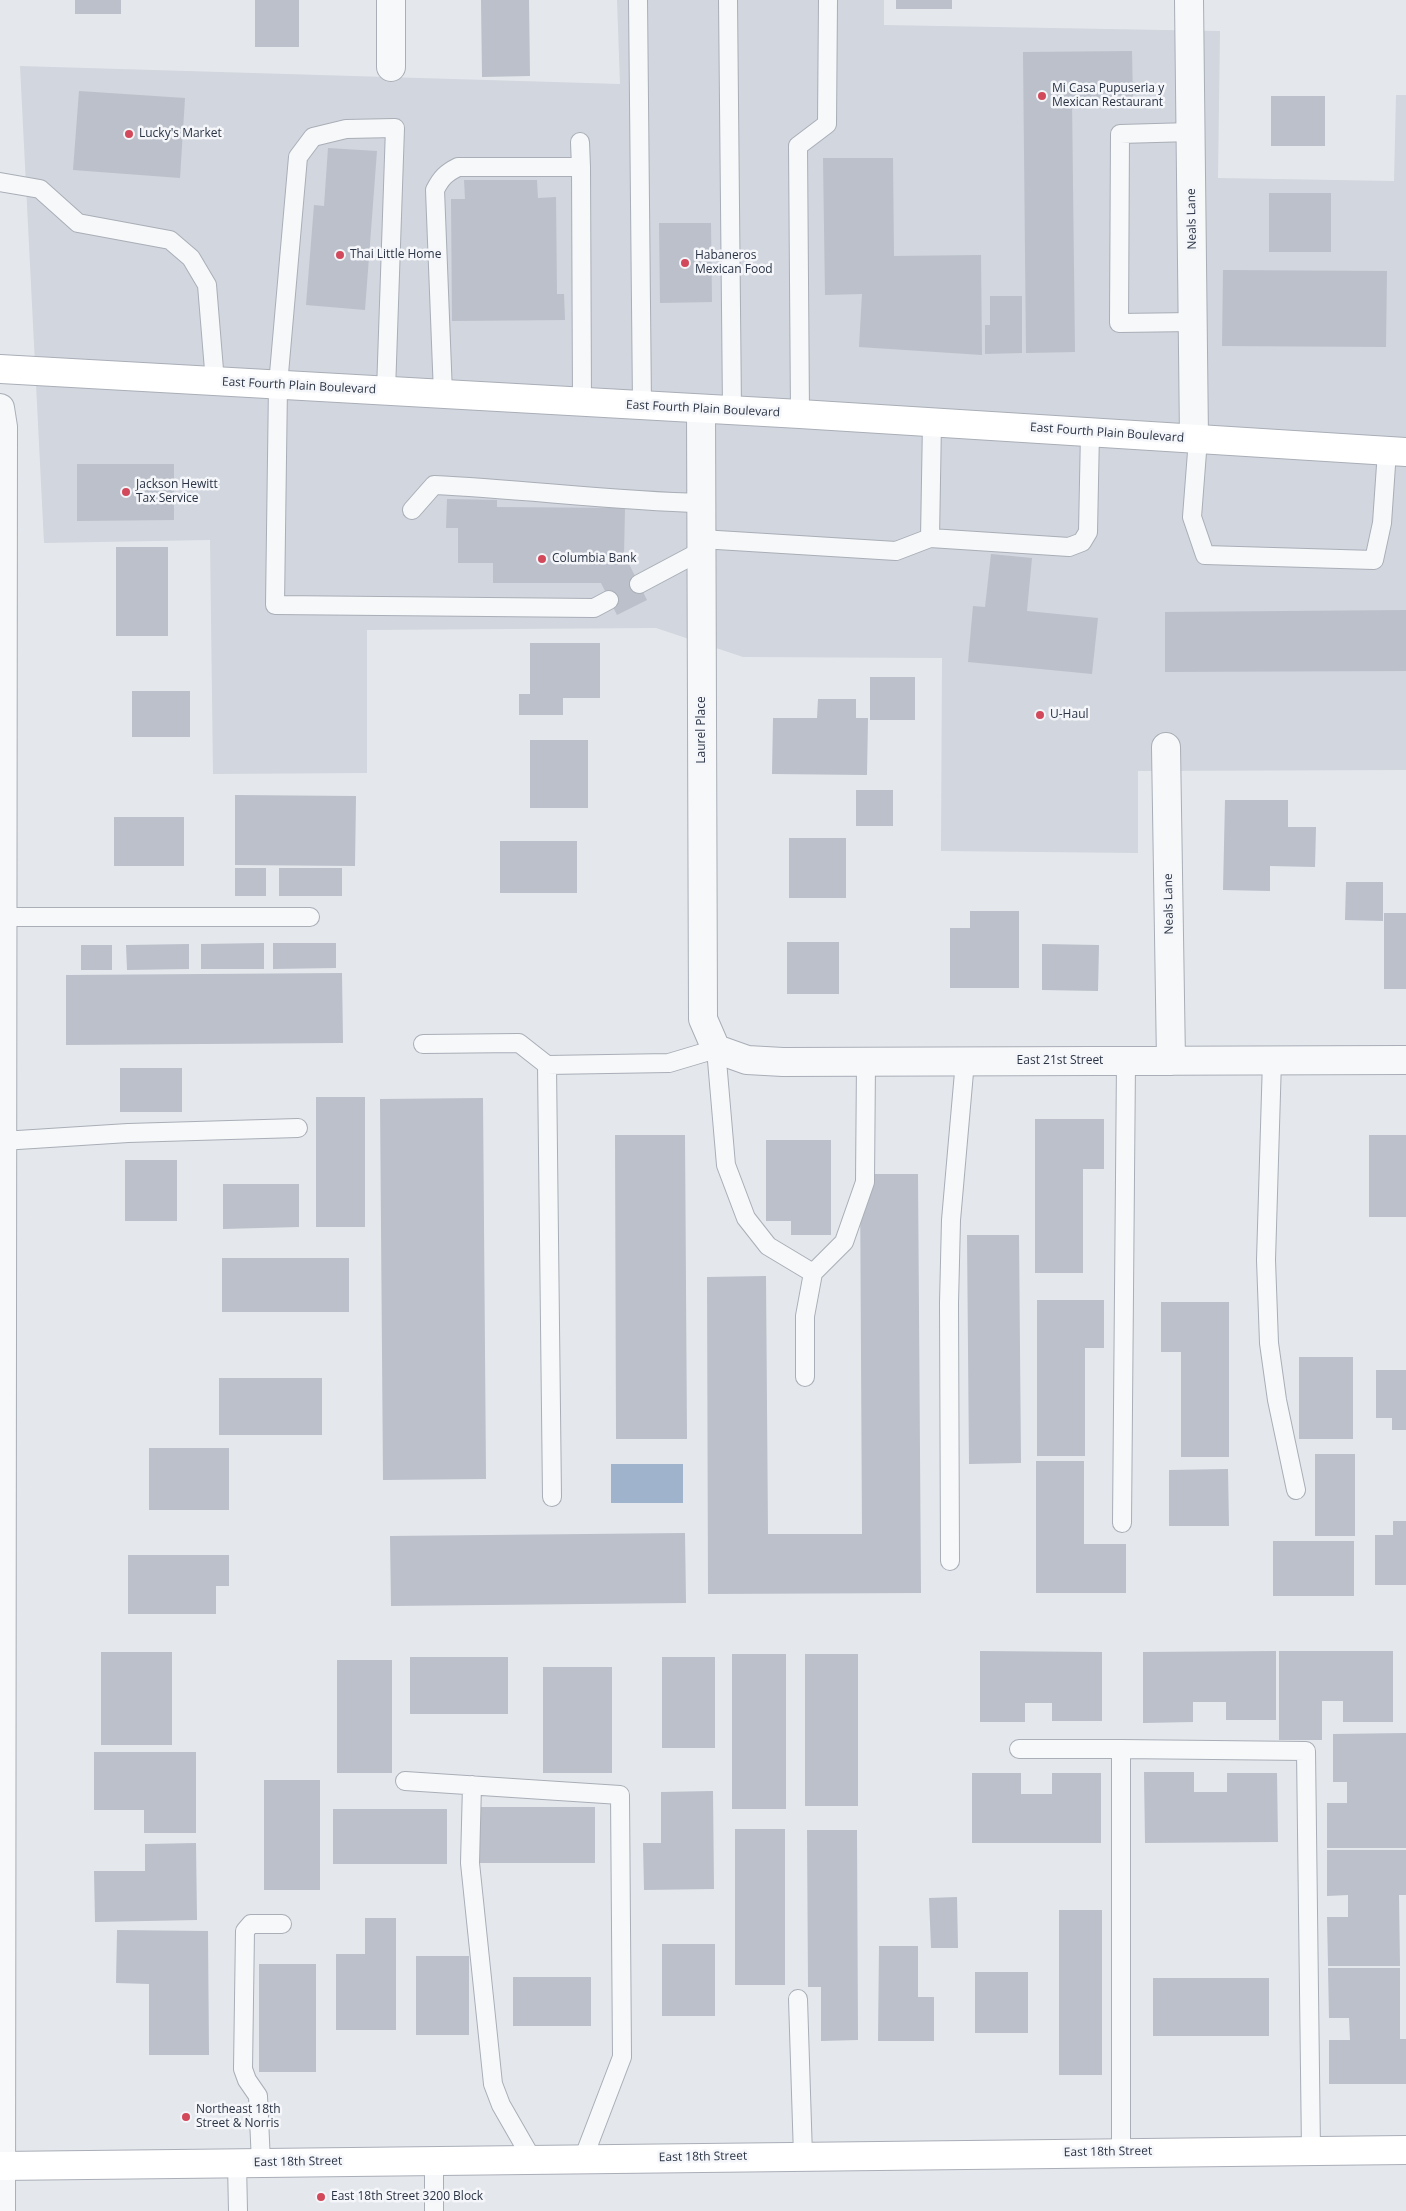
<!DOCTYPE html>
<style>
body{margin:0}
canvas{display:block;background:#e4e7ec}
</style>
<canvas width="1406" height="2211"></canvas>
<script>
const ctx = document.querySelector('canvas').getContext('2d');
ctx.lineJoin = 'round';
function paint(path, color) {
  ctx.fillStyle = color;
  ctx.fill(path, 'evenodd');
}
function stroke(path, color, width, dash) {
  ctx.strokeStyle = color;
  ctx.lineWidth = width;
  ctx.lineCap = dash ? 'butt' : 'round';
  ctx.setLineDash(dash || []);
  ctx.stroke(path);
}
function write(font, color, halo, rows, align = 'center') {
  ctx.font = font + ' "Open Sans",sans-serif';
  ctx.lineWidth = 5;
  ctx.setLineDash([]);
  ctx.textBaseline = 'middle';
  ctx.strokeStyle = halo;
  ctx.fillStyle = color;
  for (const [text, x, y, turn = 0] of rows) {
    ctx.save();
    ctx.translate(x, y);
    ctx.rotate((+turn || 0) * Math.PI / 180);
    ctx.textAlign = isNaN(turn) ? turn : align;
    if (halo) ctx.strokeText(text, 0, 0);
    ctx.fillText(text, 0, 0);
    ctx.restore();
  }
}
const built = new Path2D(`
 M617,0h267v25l336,6 -2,147 176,3 2,-86h10v675l-268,1v82l-197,-2 1,-193 -199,-1 -87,-29 -289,2v143l-154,1 -3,-234 -166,3 -24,-477 600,18z`);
const water = new Path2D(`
 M611,1464h72v39h-72z`);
const building = new Path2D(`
 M75,0h46v14h-46z
 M255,0h44v47h-44z
 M481,0h48l1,76 -48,1z
 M896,0h56v9h-56z
 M1132,51l1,49h-61l3,252 -49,1 -3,-301z
 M79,91l106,7 -5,80 -107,-8z
 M1271,96h54v50h-54z
 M328,148l49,3 -12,159 -59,-5 8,-100 10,1z
 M823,158h70l1,98 87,-1 1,100 -123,-8 3,-53 -37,1z
 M464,180h73l1,18 18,-1 1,97h7l1,26 -113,1 -1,-122h14z
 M1269,193h62v59h-62z
 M659,223h52l1,79 -52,1z
 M1223,270l164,1 -1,76 -164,-1z
 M990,296h32v57l-37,1v-29h5z
 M77,464h97v56l-97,1z
 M447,499l50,1v7l128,1 -1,46 23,46 -30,15 -16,-32h-108v-20h-35v-35h-12z
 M116,547h52v89h-52z
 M991,554l41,4 -5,53 71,7 -6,56 -124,-12 5,-56 12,1z
 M1406,610v61l-241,1v-60z
 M530,643h70v55h-37v17h-44v-21h11z
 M870,677h45v43h-45z
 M132,691h58v46h-58z
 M818,699h38v19h12l-1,57 -95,-1 1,-56h44z
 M530,740h58v68h-58z
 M856,790h37v36h-37z
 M235,795l121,1 -1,70 -120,-1z
 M1225,800h63v27h28l-1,40 -45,-1v25l-47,-1z
 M114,817h70v49h-70z
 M789,838h57v60h-57z
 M500,841h77v52h-77z
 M235,868h31v28h-31z
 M279,868h63v28h-63z
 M1346,882h37v39l-38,-1z
 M970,911h49v77h-69v-60h20z
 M1384,913h22v76h-22z
 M787,942h52v52h-52z
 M264,943v26h-63v-25z
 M273,943h63v25l-63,1z
 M189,944v25l-62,1 -1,-25z
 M1042,944l57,1 -1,46 -56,-1z
 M81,945h31v25h-31z
 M342,973l1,70 -277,2v-70z
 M120,1068h62v44h-62z
 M316,1097h49v130h-49z
 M483,1098l3,381 -103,1 -3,-381z
 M1035,1119h69v50h-21v104h-48z
 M615,1135h70l2,304h-71z
 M1369,1135h37v82h-37z
 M766,1140h65v95h-40v-14h-25z
 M125,1160h52v61h-52z
 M860,1174h58l3,419 -213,1 -1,-317 59,-1 2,258h94z
 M223,1184h76v43l-76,2z
 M967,1235h52l2,228 -52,1z
 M222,1258h127v54h-127z
 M1037,1300h67v48h-19v108h-48z
 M1161,1302h68v155h-48v-105h-20z
 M1299,1357h54v82h-54z
 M1376,1370h30v60h-14v-12h-16z
 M219,1378h103v57h-103z
 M149,1448h80v62h-80z
 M1315,1454h40v82h-40z
 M1036,1461h48v83h42v49h-90z
 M1228,1469l1,57h-60v-56z
 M1393,1521h13v64h-31v-50h18z
 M685,1533l1,70 -295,3 -1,-70z
 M1273,1541h81v55h-81z
 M128,1555h101v31h-13v28h-88z
 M980,1651l122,1v69h-50v-18h-27v19h-45z
 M1276,1651v69h-50v-18h-33v20l-50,1v-71z
 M1279,1651h114v71h-50v-21h-21v39h-43z
 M101,1652h71v93h-71z
 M732,1654h54v155h-54z
 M805,1654h53v152h-53z
 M410,1657h98v57h-98z
 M662,1657h53v91h-53z
 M337,1660h55v113h-55z
 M543,1667h69v106h-69z
 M1406,1733v115h-79v-45h20v-21h-14v-48z
 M94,1752h102v81h-52v-23h-50z
 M1144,1772h50v20h33v-19h50l1,69 -133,1z
 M972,1773h49v21h31v-21h49v70h-129z
 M264,1780h56v110h-56z
 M713,1791l1,98 -70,1 -1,-47h18v-51z
 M480,1807h115v56h-115z
 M333,1809h114v55h-114z
 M735,1829h50v156h-50z
 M807,1830h50l1,210 -37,1v-54h-13z
 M196,1843l1,77 -102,2 -1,-51h51v-27z
 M1327,1850h79v45h-7l1,71h-72l-1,-49h21v-22l-21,1z
 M957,1897l1,51h-27l-2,-50z
 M1059,1910h43v165h-43z
 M365,1918h31v112h-60v-76h29z
 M117,1930l91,1 1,124h-60v-71l-33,-1z
 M662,1944h53v72h-53z
 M879,1946h39v51h16v44h-56z
 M416,1956h53v79h-53z
 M259,1964h57v108h-57z
 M1328,1968h72v71h6v45h-77v-44h21l-1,-22h-20z
 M975,1972h53v61h-53z
 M513,1977h78v49h-78z
 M1153,1978h116v58h-116z`);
const lane = new Path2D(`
 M638,0l4,405
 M728,0l4,410
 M1191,132l-71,2 -1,189 74,-1
 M581,167l1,235
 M0,182l40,7 38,34 92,17 21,18 16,27 8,97
 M386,391l9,-263 -49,1 -33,8 -15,20 -20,228 -3,220 319,3 15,-8
 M443,394l-8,-204c6,-12 11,-17 23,-23h123l-1,-25
 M800,414l-2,-268 29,-22 1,-124
 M1198,439l-6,78 13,38 169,5 8,-37 5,-72
 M412,510l22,-25c89,4 178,16 267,18
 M930,538l2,-116
 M701,539l195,12 34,-13 139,9 13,-5 6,-10 2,-100
 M639,584l62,-33
 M2,917h308
 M423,1044l96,-1 28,22
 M1272,1060l-6,200 3,83 8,57 19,90
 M2,1141l126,-8 170,-5
 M805,1377v-61l8,-43 31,-31 21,-60 1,-120
 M552,1497l-5,-432 122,-2 47,-14 10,116 20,53 22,28 45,27
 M1122,1523l4,-462
 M950,1561l-1,-258 2,-83 14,-159
 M1019,1749h102v403
 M1121,1749l185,2 5,400
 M405,1781l215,14 2,262 -39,102
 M472,1785l-2,78 23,221 8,21 31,54
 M798,1999l5,157
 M434,2161v50
 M237,2163l1,48
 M261,2163l-3,-67 -11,-16 -4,-11 2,-138 6,-7h31`);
const street = new Path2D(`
 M1189,0l5,438
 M391,67v-67
 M0,408l3,19 -2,1784
 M701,409l2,610 13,30 31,11 36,2 623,-2
 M1166,747l5,314`);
const secondary = new Path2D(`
 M0,369l800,45 606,38
 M0,2166l1406,-16`);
const markers = [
 [1042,96,5,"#d1495b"],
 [129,134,5,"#d1495b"],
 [340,255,5,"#d1495b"],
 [685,263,5,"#d1495b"],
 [126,492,5,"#d1495b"],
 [542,559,5,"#d1495b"],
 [1040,715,5,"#d1495b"],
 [186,2117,5,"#d1495b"],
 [321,2197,5,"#d1495b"]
];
const poiNames = [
 ["Mi Casa Pupuseria y",1052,89],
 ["Mexican Restaurant",1052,103],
 ["Lucky's Market",139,134],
 ["Thai Little Home",350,255],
 ["Habaneros",695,256],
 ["Mexican Food",695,270],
 ["Jackson Hewitt",136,485],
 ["Tax Service",136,499],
 ["Columbia Bank",552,559],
 ["U-Haul",1050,715],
 ["Northeast 18th",196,2110],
 ["Street & Norris",196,2124],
 ["East 18th Street 3200 Block",331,2197]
];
const streetNames = [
 ["Neals Lane",1192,219,-91],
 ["East Fourth Plain Boulevard",299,386,3],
 ["East Fourth Plain Boulevard",703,409,3],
 ["East Fourth Plain Boulevard",1107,433,4],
 ["Laurel Place",702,730,-90],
 ["Neals Lane",1169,904,-91],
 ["East 21st Street",1060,1061],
 ["East 18th Street",1108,2152,-1],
 ["East 18th Street",703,2157,-1],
 ["East 18th Street",298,2162,-1]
];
paint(built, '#d2d6de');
paint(water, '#9fb4cc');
paint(building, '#bbc0ca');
stroke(lane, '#a9aeb7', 20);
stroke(street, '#a9aeb7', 30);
stroke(secondary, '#a9aeb7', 30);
stroke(lane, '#f7f8fa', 18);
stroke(street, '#f7f8fa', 28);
stroke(secondary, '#fff', 28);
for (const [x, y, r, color] of markers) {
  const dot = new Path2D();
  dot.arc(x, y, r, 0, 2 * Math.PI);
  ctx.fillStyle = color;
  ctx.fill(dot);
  stroke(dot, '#f4f6f9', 2);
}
write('12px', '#2b3445', '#f4f6f9', poiNames, 'left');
write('12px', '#2b3445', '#f4f6f9', streetNames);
</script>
